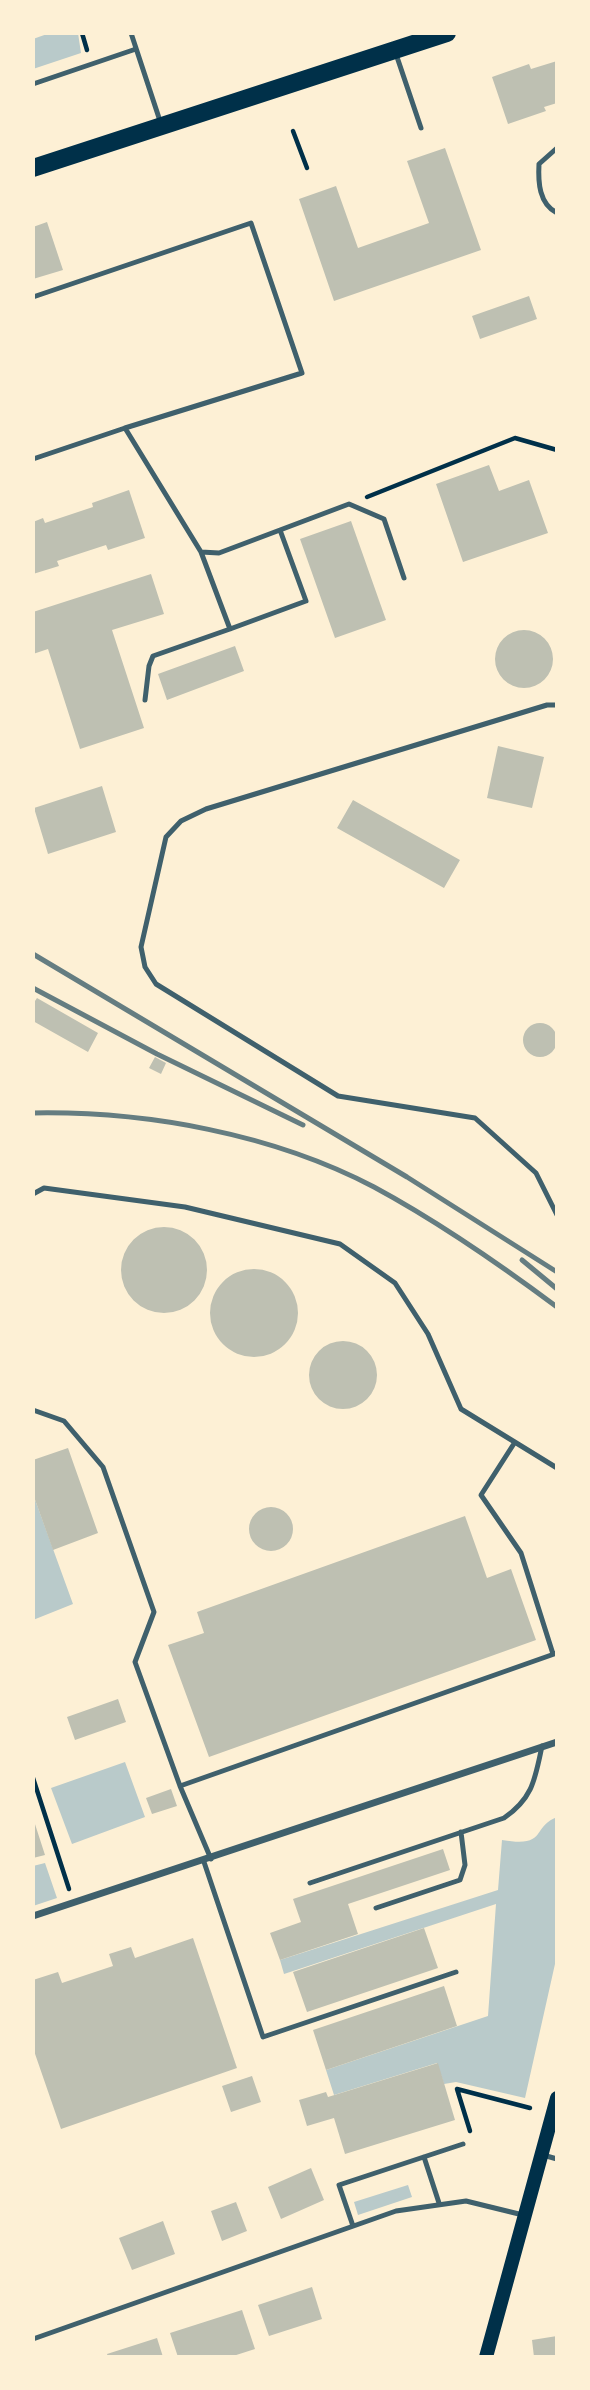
<!DOCTYPE html>
<style>
body{margin:0}
#map{position:relative;width:590px;height:2390px;overflow:hidden;background:#fdf0d5;font-family:Mulish,sans-serif}
canvas{display:block}
.frame{position:absolute;inset:0;border:35px solid #fdf0d5;pointer-events:none}
</style>
<div id="map">
<canvas width="590" height="2390"></canvas>
<div class="frame"></div>
</div>
<script>
const ctx = document.querySelector('canvas').getContext('2d');
ctx.lineJoin = 'round';
function paint(path, color) {
  ctx.fillStyle = color;
  ctx.fill(path, 'evenodd');
}
function stroke(path, color, width, dash) {
  ctx.strokeStyle = color;
  ctx.lineWidth = width;
  ctx.lineCap = dash ? 'butt' : 'round';
  ctx.setLineDash(dash || []);
  ctx.stroke(path);
}
const green = new Path2D(`
 M50,33h28l3,20 -48,16v-30z
 M33,1494l40,110 -40,16z
 M125,1762l20,55 -73,27 -21,-56z
 M557,1817v138l-32,143 -69,-16 -12,2 -7,-21 -103,32 -8,-25 162,-54 8,-112 -212,70 -4,-14 218,-70 4,-50c46,8 29,-13 55,-23z
 M45,1863l12,35 -24,8v-40z
 M408,2185l4,12 -54,18 -4,-13z`);
const building = new Path2D(`
 M557,61v42l-13,4 2,4 -38,13 -16,-47 37,-13 2,5z
 M445,148l36,102 -147,51 -35,-102 37,-13 22,62 71,-25 -22,-62z
 M47,222l16,48 -30,9v-52z
 M529,296l8,23 -57,20 -8,-23z
 M489,465l10,26 30,-11 19,53 -85,29 -27,-78z
 M129,490l16,48 -37,12 -2,-5 -49,16 2,5 -26,8v-52l10,-4 2,5 48,-16 -1,-4z
 M351,521l35,99 -51,18 -35,-99z
 M151,574l13,40 -52,16 32,98 -64,21 -32,-100 -15,5v-42z
 M495 659a29 29 0 1 1 58 0a29 29 0 1 1-58 0Z
 M235,646l9,25 -77,29 -9,-26z
 M498,746l46,11 -12,51 -45,-10z
 M102,786l14,46 -68,22 -14,-46z
 M353,800l107,60 -16,28 -107,-60z
 M37,998l61,35 -10,19 -55,-31v-17z
 M523 1040a17 17 0 1 1 34 0a17 17 0 1 1-34 0Z
 M155,1057l11,6 -5,11 -12,-6z
 M121 1270a43 43 0 1 1 86 0a43 43 0 1 1-86 0Z
 M210 1313a44 44 0 1 1 88 0a44 44 0 1 1-88 0Z
 M309 1375a34 34 0 1 1 68 0a34 34 0 1 1-68 0Z
 M68,1448l30,85 -45,17 -20,-56v-34z
 M249 1529a22 22 0 1 1 44 0a22 22 0 1 1-44 0Z
 M465,1516l22,62 24,-9 25,71 -327,117 -41,-112 36,-12 -7,-21z
 M118,1699l8,23 -51,18 -8,-23z
 M171,1789l6,17 -25,8 -6,-16z
 M34,1821l11,34 -12,3v-36z
 M443,1849l7,21 -102,34 10,30 -78,26 -10,-27 31,-11 -8,-23z
 M424,1928l14,40 -131,44 -14,-40z
 M193,1938l44,130 -176,61 -28,-81v-68l25,-8 4,11 51,-17 -4,-12 22,-7 4,11z
 M444,1986l13,40 -131,44 -13,-40z
 M438,2063l17,57 -110,34 -11,-36 -27,8 -8,-26 27,-8 2,5z
 M252,2076l9,26 -30,10 -9,-26z
 M311,2168l13,32 -43,19 -13,-32z
 M236,2202l11,29 -25,10 -11,-30z
 M163,2221l12,33 -43,16 -13,-32z
 M312,2287l10,32 -53,17 -11,-31z
 M242,2310l13,39 -25,8h-52l-8,-24z
 M557,2336v21h-23l-2,-17z
 M157,2338l6,19h-55l-1,-3z`);
const path = new Path2D(`
 M82,33l5,17
 M293,131l14,37
 M367,497l148,-59 42,12
 M33,1778l36,111
 M457,2089l73,19
 M457,2089l13,42`);
const service = new Path2D(`
 M131,33l30,91
 M396,54l25,74
 M33,84l103,-35
 M557,148l-18,16c-1,18 0,40 18,49
 M33,297l218,-74 51,150 -177,55
 M33,459l92,-31 76,124 18,1 130,-49 35,15 20,59
 M201,552l29,77 76,-28 -26,-71
 M145,700l4,-34 4,-10 77,-27
 M557,705h-10l-341,104 -25,12 -15,16 -25,110 4,20 11,17 182,112 137,22 61,55 21,42
 M33,1194l11,-6 141,19 155,37 55,39 33,51 33,75 96,59
 M33,1410l31,11 39,46 51,145 -19,50 45,124 377,-133
 M515,1442l-34,53 40,58 32,101
 M180,1786l31,73
 M204,1862l59,175 193,-65
 M310,1883l194,-65c29,-20 31,-39 38,-72
 M376,1908l84,-28 5,-15 -4,-33
 M543,2155l14,4
 M424,2157l15,46
 M353,2226l-14,-41 124,-41
 M33,2339l363,-128 70,-10 57,14`);
const minor = new Path2D(`
 M33,1916l524,-174`);
const secondary = new Path2D(`
 M486,2357l71,-259`);
const primary = new Path2D(`
 M33,168l414,-135`);
const rail = new Path2D(`
 M33,954l374,223 150,95
 M33,988l124,66 146,71
 M33,1113c114,-2 240,21 341,74 65,35 124,76 183,120
 M522,1260l35,29`);
paint(green, '#b9caca');
paint(building, '#bec0b2');
stroke(path, '#003049', 4.5);
stroke(service, '#3f606c', 5);
stroke(minor, '#3f606c', 7);
stroke(secondary, '#003049', 14);
stroke(primary, '#003049', 18);
stroke(rail, '#657d81', 5);
</script>
